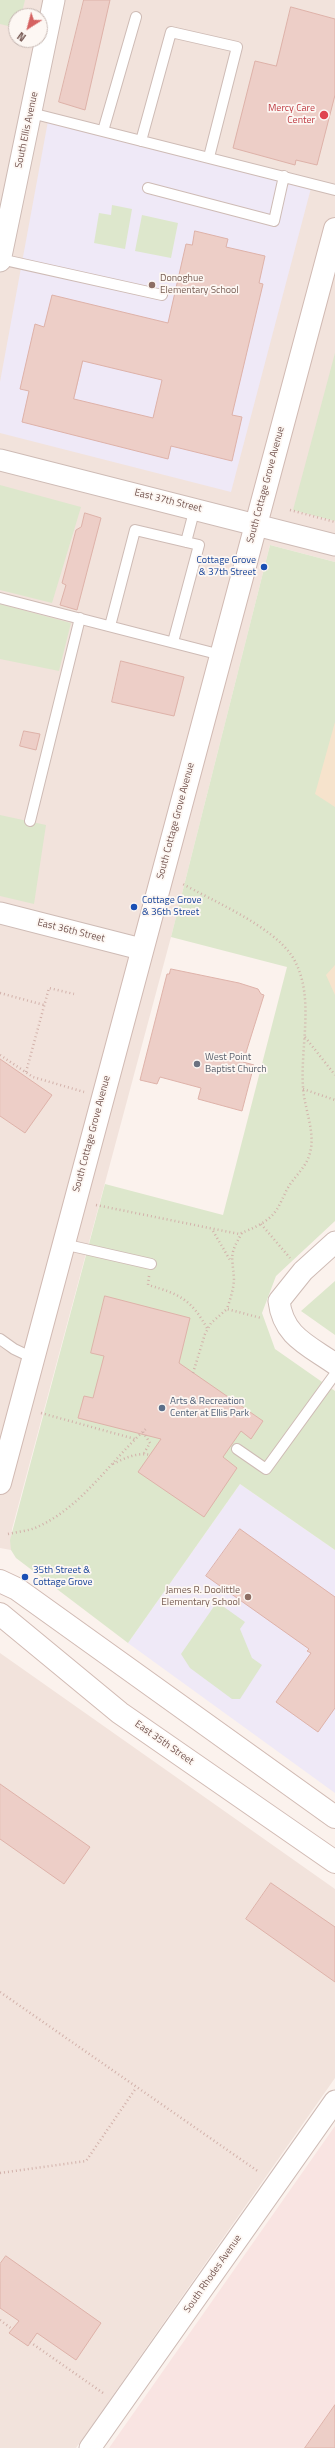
<!DOCTYPE html>
<style>
body{margin:0}
#map{position:relative;width:335px;height:2448px;overflow:hidden;background:#fbf2ed;font-family:"Titillium Web",sans-serif}
canvas{display:block}
.north{position:absolute;left:8px;top:8px;width:40px;height:40px;box-sizing:border-box;background:#fdf7f3;border:1px solid #c6b7b2;border-radius:50%;rotate:216deg;font-size:11px;font-weight:700;line-height:16px;text-align:center;color:#745651}
.north::after{content:'';display:block;margin:auto;width:14px;height:18px;background:#d56261;clip-path:polygon(50% 0,100% 100%,50% 72%,0 100%)}
</style>
<div id="map">
<canvas width="335" height="2448"></canvas>
<div class="north">N</div>
</div>
<script>
const ctx = document.querySelector('canvas').getContext('2d');
ctx.lineJoin = 'round';
function paint(path, color) {
  ctx.fillStyle = color;
  ctx.fill(path, 'evenodd');
}
function stroke(path, color, width, dash) {
  ctx.strokeStyle = color;
  ctx.lineWidth = width;
  ctx.lineCap = dash ? 'butt' : 'round';
  ctx.setLineDash(dash || []);
  ctx.stroke(path);
}
function write(font, color, halo, rows, align = 'center') {
  ctx.font = font + ' "Titillium Web",sans-serif';
  ctx.lineWidth = 3.5;
  ctx.setLineDash([]);
  ctx.textBaseline = 'middle';
  ctx.strokeStyle = halo;
  ctx.fillStyle = color;
  for (const [text, x, y, turn = 0] of rows) {
    ctx.save();
    ctx.translate(x, y);
    ctx.rotate((+turn || 0) * Math.PI / 180);
    ctx.textAlign = isNaN(turn) ? turn : align;
    if (halo) ctx.strokeText(text, 0, 0);
    ctx.fillText(text, 0, 0);
    ctx.restore();
  }
}
const residential = new Path2D(`
 M0,0h335v562l-65,-17 -99,392 -159,592 -1,21 -11,-2zM16,16h24v24h-24z
 M0,1653l335,236v189l-259,370h-76z`);
const commercial = new Path2D(`
 M335,2126v322h-226z`);
const education = new Path2D(`
 M48,121l263,67 -80,304 -231,-59v-51z
 M240,1484l95,66v243l-207,-150z`);
const green = new Path2D(`
 M0,0h25l-4,16h-5v12l-16,-4z
 M112,205l20,4 -7,40 -31,-6 5,-30 12,2z
 M142,215l36,8 -7,35 -36,-7z
 M335,353v168l-42,-11z
 M0,485l81,22 -29,96 -52,-13z
 M270,545l65,17v659l-59,55 -14,37 13,36 60,42v159l-95,-66 -112,159 -112,-85 -5,-8 -1,-10 95,-356 118,31 64,-248 -116,-30z
 M0,604l71,19 -12,48 -59,-12z
 M0,815l46,10 -12,79 -34,-8z
 M335,1281v54l-34,-24z
 M217,1602l28,20 -5,7 12,29 10,7 -22,34h-8l-42,-31 -9,-14z`);
const sand = new Path2D(`
 M335,722v85l-20,-13z
 M335,965v30l-9,-20z`);
const building = new Path2D(`
 M84,0h26l-25,110 -26,-8z
 M291,7l44,12v76l-18,70 -21,-5 -1,5 -62,-17 22,-87 21,5z
 M195,231l33,8 -2,8 39,9 -6,27 4,1 -31,131 10,2 -10,44 -61,-15 -3,13 -146,-37 7,-31 -9,-2 15,-65 9,3 8,-32 116,28 18,-79 6,1zM83,361l79,19 -9,38 -79,-19z
 M85,513l16,5 -24,92 -17,-5 6,-20 -4,-2 14,-53 5,-3z
 M121,661l63,16 -10,39 -62,-14z
 M24,731l16,3 -4,16 -16,-4z
 M171,969l68,14 19,6 3,5 3,1 -21,67 11,3 -12,46 -44,-12 3,-11 -41,-11 -3,7 -17,-4 27,-106h2z
 M0,1059l52,36 -27,38 -25,-17z
 M105,1296l85,22 -11,45 84,58 -12,18 -10,-8 -18,26 14,11 -33,49 -66,-45 23,-33 -83,-21 6,-22 9,2 11,-42 -13,-3z
 M240,1529l95,68v111l-17,24 -42,-30 35,-49 -4,-2 2,-2 -103,-73z
 M0,1784l90,63 -26,37 -64,-45z
 M271,1883l64,44v55l-89,-63z
 M6,2256l95,67 -25,37 -39,-27 -9,13 -19,-13 10,-12 -19,-13v-44z
 M335,2405v43h-30z`);
const path = new Path2D(`
 M290,510l45,12
 M0,993l44,12
 M305,1037l30,38
 M0,1055l33,22 51,15
 M26,1072l23,-84 25,6
 M303,1089l32,11
 M96,1205l143,29c12,-5 28,-11 36,-22 6,-8 9,-18 14,-26 7,-11 16,-18 20,-30 8,-22 -5,-47 -6,-69 -3,-42 13,-93 -11,-131 -20,-30 -79,-55 -111,-73
 M261,1224l29,34
 M213,1231l17,29
 M242,1233c-13,22 -10,22 -8,45 0,10 -4,22 -7,31l34,9
 M149,1276l-1,9c32,9 44,15 60,45
 M193,1373l12,-39 6,-11 16,-14
 M41,1413l94,26
 M143,1432l7,11 -6,10
 M113,1464c12,-6 24,-12 38,-9
 M8,1534c9,-2 19,-3 27,-6 47,-20 75,-67 112,-100
 M0,1992l259,180
 M0,2173l86,-12 50,-73
 M0,2320l12,9
 M30,2342l73,51`);
const service = new Path2D(`
 M31,113l304,77
 M103,131l33,-114
 M141,141l30,-109 66,15 -28,110
 M148,188l126,33 10,-45
 M0,259l162,36
 M186,542l9,-34
 M0,598l221,57
 M110,626l25,-96 64,15 -26,97
 M30,821l50,-203
 M63,1244l88,20
 M0,1339l14,10 19,9
 M237,1449l29,20 69,-95`);
const minor = new Path2D(`
 M0,261l54,-261
 M0,460l335,85
 M0,913l141,36
 M335,1242l-32,29 -24,30c4,35 29,44 56,63
 M90,2448l245,-347`);
const secondary = new Path2D(`
 M0,1483l335,-1254
 M0,1581l17,8 318,228
 M0,1614l120,99 215,149`);
const markers = [
 [324,115,5,"#e0444e"],
 [152,285,4,"#8d6e63"],
 [264,567,4,"#1a4fb4"],
 [134,907,4,"#1a4fb4"],
 [197,1064,4,"#6b7280"],
 [162,1408,4,"#5c6f8a"],
 [25,1577,4,"#1a4fb4"],
 [248,1597,4,"#8d6e63"]
];
const healthNames = [
 ["Mercy Care",315,109],
 ["Center",315,121]
];
const streetNames = [
 ["South Ellis Avenue",27,130,-78],
 ["South Cottage Grove Avenue",266,485,-75],
 ["East 37th Street",168,501,14],
 ["South Cottage Grove Avenue",176,821,-75],
 ["East 36th Street",71,931,14],
 ["South Cottage Grove Avenue",92,1134,-75],
 ["East 35th Street",164,1743,35],
 ["South Rhodes Avenue",213,2274,-55]
];
const educationNames = [
 ["Donoghue",160,279],
 ["Elementary School",160,291],
 ["James R. Doolittle",240,1591,"right"],
 ["Elementary School",240,1603,"right"]
];
const transitNames = [
 ["Cottage Grove",256,561,"right"],
 ["& 37th Street",256,573,"right"],
 ["Cottage Grove",142,901],
 ["& 36th Street",142,913],
 ["35th Street &",33,1571],
 ["Cottage Grove",33,1583]
];
const worshipNames = [
 ["West Point",205,1058],
 ["Baptist Church",205,1070]
];
const serviceNames = [
 ["Arts & Recreation",170,1402],
 ["Center at Ellis Park",170,1414]
];
paint(residential, '#f2e3dc');
paint(commercial, '#f9e4e2');
paint(education, '#efe9f7');
paint(green, '#dde7cc');
paint(sand, '#f6e3cc');
paint(building, '#edcec7');
stroke(building, '#deb2a9', 1);
stroke(service, '#cebbb5', 12);
stroke(minor, '#cebbb5', 23);
stroke(secondary, '#d1bab3', 24);
stroke(path, '#d2b1aa', 2.5, [1, 3]);
stroke(service, '#fff', 10);
stroke(minor, '#fff', 21);
stroke(secondary, '#fff', 22);
for (const [x, y, r, color] of markers) {
  const dot = new Path2D();
  dot.arc(x, y, r, 0, 2 * Math.PI);
  ctx.fillStyle = color;
  ctx.fill(dot);
  stroke(dot, '#fdf7f3', 1.5);
}
write('10px', '#be3a42', '#fdf7f3', healthNames, 'right');
write('10px', '#745651', '#fdf7f3', streetNames);
write('10px', '#785e54', '#fdf7f3', educationNames, 'left');
write('10px', '#164399', '#fdf7f3', transitNames, 'left');
write('10px', '#5b616d', '#fdf7f3', worshipNames, 'left');
write('10px', '#4e5e75', '#fdf7f3', serviceNames, 'left');
</script>
